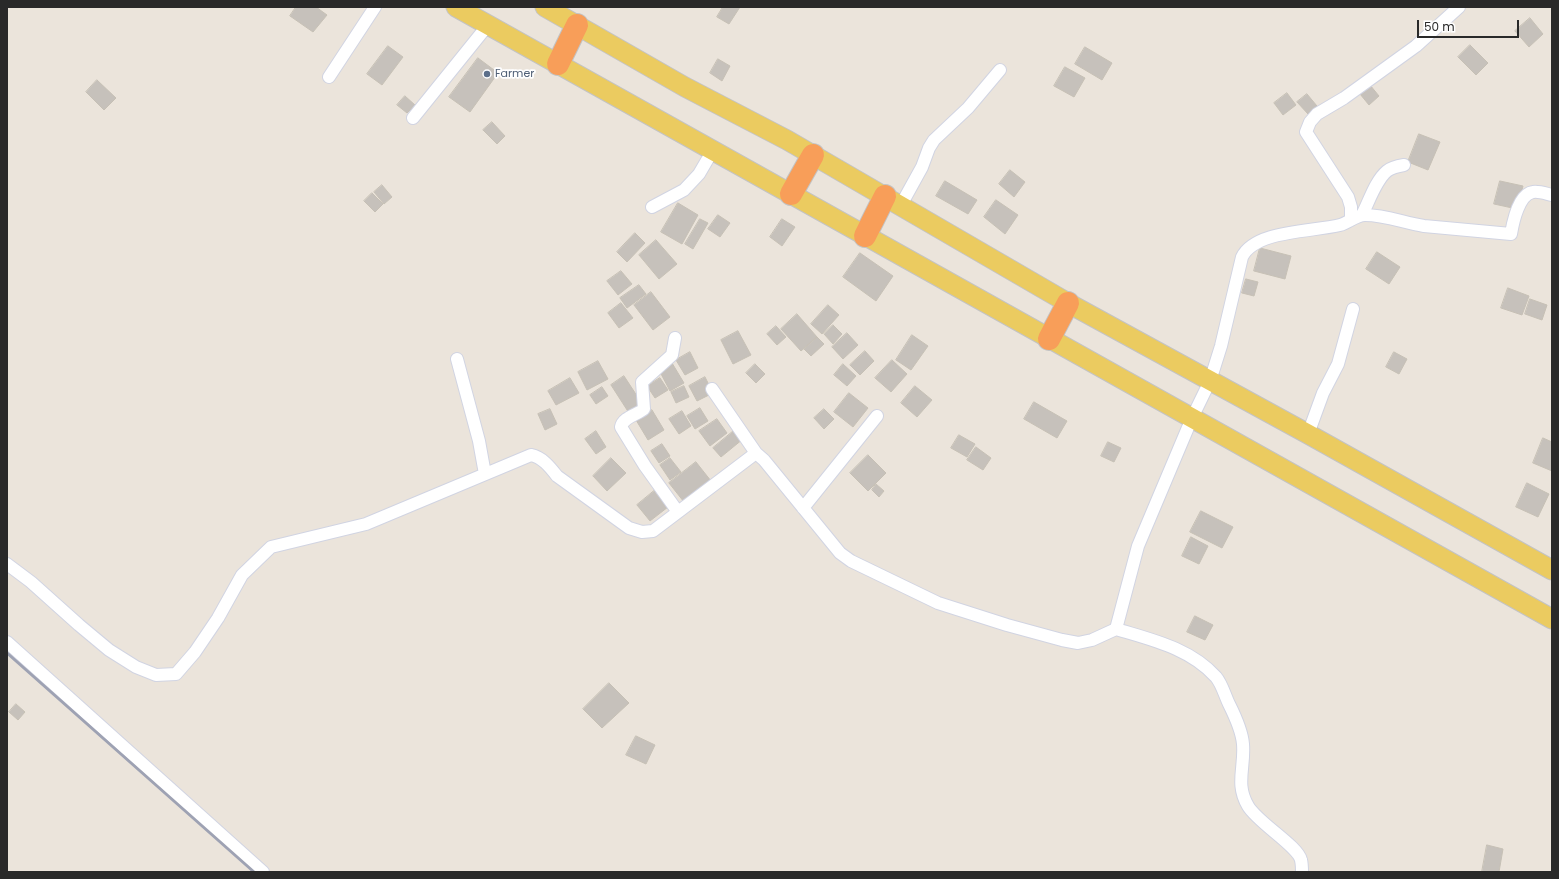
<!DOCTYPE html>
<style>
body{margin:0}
#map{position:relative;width:1559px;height:879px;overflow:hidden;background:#ebe4db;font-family:Poppins,sans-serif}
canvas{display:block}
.frame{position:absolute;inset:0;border:8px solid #292929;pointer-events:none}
.scale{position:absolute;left:1417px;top:20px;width:102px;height:18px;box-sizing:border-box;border:2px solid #292929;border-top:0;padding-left:5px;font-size:12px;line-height:14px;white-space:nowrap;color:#292929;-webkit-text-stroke:3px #fff;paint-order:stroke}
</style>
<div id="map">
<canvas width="1559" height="879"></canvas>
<div class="frame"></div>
<div class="scale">50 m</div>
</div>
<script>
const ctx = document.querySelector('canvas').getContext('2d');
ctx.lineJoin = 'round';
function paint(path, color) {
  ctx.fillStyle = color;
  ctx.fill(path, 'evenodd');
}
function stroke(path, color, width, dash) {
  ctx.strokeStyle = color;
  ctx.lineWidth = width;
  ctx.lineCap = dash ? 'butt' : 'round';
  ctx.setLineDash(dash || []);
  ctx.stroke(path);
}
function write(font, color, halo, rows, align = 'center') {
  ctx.font = font + ' Poppins,sans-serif';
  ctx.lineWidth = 3.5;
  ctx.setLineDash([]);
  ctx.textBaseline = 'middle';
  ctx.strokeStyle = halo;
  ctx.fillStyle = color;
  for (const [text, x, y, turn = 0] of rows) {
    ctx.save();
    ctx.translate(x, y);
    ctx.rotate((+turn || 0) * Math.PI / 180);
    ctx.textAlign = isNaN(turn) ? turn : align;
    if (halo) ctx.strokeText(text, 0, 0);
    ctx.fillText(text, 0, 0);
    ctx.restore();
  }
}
const building = new Path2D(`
 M296,7h20l11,8 -14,17 -23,-16z
 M723,7h17l-11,17 -12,-7z
 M1530,18l13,16 -14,13 -14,-16z
 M1470,45l18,18 -12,12 -18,-18z
 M388,46l15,11 -21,28 -15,-11z
 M1085,47l27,16 -10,17 -27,-16z
 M478,58l20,15 -28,39 -21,-15z
 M718,59l12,7 -8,15 -12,-8z
 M1065,67l20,11 -11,19 -20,-11z
 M97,80l19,18 -12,12 -18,-18z
 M1370,85l9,11 -10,9 -9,-11z
 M1287,93l9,12 -13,10 -9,-12z
 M1307,94l10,12 -9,8 -11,-12z
 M405,96l10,9 -8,8 -10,-8z
 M492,122l13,14 -8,8 -14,-14z
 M1419,134l21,8 -12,28 -20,-8z
 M1010,170l15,12 -11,15 -15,-13z
 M945,181l32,19 -9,14 -32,-18z
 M1500,181l23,5 -6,23 -23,-5z
 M382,185l10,12 -8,7 -10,-12z
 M372,193l11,11 -8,8 -11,-11z
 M996,200l22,15 -13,19 -21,-17z
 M678,203l20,12 -16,29 -21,-12z
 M718,215l12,8 -10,14 -12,-8z
 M700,219l8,4 -15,26 -8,-5z
 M782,219l13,8 -13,19 -12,-9z
 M635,233l10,10 -18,19 -10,-10z
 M656,240l21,24 -18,15 -20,-24z
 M1260,248l31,8 -6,23 -31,-8z
 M1377,252l23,15 -11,17 -23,-15z
 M860,253l33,23 -17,25 -33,-24z
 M621,271l11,13 -14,11 -11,-14z
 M1246,279l12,3 -4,14 -12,-3z
 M639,285l7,9 -19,14 -7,-10z
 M1508,288l21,8 -7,19 -21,-7z
 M651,292l19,25 -17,13 -19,-25z
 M1530,299l17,6 -5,15 -17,-6z
 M621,303l12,15 -14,10 -11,-15z
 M828,305l11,10 -17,19 -11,-10z
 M797,314l20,23 -16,14 -20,-22z
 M833,325l9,9 -9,10 -9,-10z
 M776,326l10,11 -9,8 -10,-11z
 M738,331l13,24 -18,9 -12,-24z
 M847,333l11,12 -15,14 -11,-12z
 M912,335l16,11 -17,24 -15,-10z
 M817,337l7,7 -13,12 -7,-7z
 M865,351l9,10 -14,14 -10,-10z
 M690,352l8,16 -13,7 -9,-15z
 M1394,352l13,7 -8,15 -13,-7z
 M892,360l15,14 -16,18 -16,-14z
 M598,361l10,18 -21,11 -9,-18z
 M672,363l12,20 -14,8 -11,-21z
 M755,364l10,10 -9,9 -10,-10z
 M843,364l13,12 -9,10 -13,-11z
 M624,376l19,29 -14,8 -18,-28z
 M705,377l8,16 -16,8 -8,-15z
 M570,378l9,15 -23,12 -8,-14z
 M660,378l8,12 -13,8 -8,-12z
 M684,386l5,11 -13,6 -5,-11z
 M915,386l17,14 -15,17 -16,-14z
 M602,387l6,9 -12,8 -6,-9z
 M849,393l19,15 -15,19 -19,-15z
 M1034,402l33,19 -10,17 -33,-19z
 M700,408l8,13 -13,8 -8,-13z
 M550,409l7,15 -12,6 -7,-16z
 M824,409l10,10 -10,10 -10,-11z
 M652,410l12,20 -16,10 -12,-20z
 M682,411l9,15 -12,8 -10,-15z
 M717,419l10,14 -17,13 -11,-15z
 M736,429l7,10 -22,18 -8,-9z
 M596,431l10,16 -10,7 -11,-15z
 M959,435l16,9 -8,13 -16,-9z
 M1543,438l9,4v29l-19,-8z
 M1108,442l13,6 -7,14 -13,-6z
 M662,444l8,12 -11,7 -8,-12z
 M976,447l15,11 -8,12 -16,-10z
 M868,455l18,18 -18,18 -18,-18z
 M611,458l15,15 -19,18 -14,-15z
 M670,458l11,14 -11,8 -10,-15z
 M696,462l15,19 -27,21 -15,-19z
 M1527,483l22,11 -11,23 -22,-10z
 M876,484l8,7 -5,6 -7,-7z
 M654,491l14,16 -18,14 -13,-16z
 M1201,511l32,16 -11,21 -32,-16z
 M1191,537l17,9 -9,18 -17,-8z
 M1195,616l18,9 -8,15 -18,-8z
 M609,683l20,20 -27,25 -19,-19z
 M16,704l9,8 -7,8 -9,-8z
 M636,736l19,9 -9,19 -20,-9z
 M1487,845l16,4 -4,23h-17z`);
const street = new Path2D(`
 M329,77l46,-70
 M413,118l75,-93
 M901,205l21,-38 7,-19 5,-8 34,-32 32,-38
 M652,207l32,-17 15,-16 14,-24
 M1362,215c7,-13 13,-34 25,-44 5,-4 11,-5 17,-6
 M1351,220v-13l-3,-10 -42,-65 4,-10 7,-8 27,-16 72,-52 43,-39
 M675,338l-3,17 -30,27 2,27c-7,6 -21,8 -23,18l24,39 33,46
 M457,359l22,82 6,33
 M712,389l44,64
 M1308,434l15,-41 15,-29 15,-55
 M803,508l74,-92
 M7,564l24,18 48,43 30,25 27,17 20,8 20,-1 19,-22 23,-34 24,-43 29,-28 95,-23 165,-69c11,2 19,12 26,21l72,52 13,4 11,-1 103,-78 8,7 76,93 11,8 87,42 69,22 55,15 16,3 14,-3 24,-11 22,-83 54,-128 18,-37 11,-35 21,-89c13,-27 70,-25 98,-32 8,-2 16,-10 25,-10 21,0 39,8 59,11l87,8c2,-12 8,-40 22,-42 6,-1 14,2 19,3
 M1116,629c36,11 74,19 100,48 6,7 9,19 13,27 6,12 13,28 14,40 2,24 -8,40 5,62 10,17 50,40 53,54 1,4 1,8 1,12
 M7,642l256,230`);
const primary = new Path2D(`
 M456,7l1096,612
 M545,7l140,80 102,53 281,163 240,131 244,136`);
const highway = new Path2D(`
 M558,64l19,-39
 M791,194l22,-39
 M865,236l20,-40
 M1049,339l19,-36`);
const rail = new Path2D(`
 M7,653l247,219`);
const markers = [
 [487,74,4,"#5c6f8a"]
];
const serviceNames = [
 ["Farmer",495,74]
];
paint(building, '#c6c1bb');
stroke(building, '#c6c0b5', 1);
stroke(street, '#d1d4e2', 14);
stroke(primary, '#c3c3c3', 21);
stroke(highway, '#c3c3c3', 24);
stroke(street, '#fff', 12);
stroke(primary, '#ebcb60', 19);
stroke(highway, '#f89e59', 22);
stroke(rail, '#9ea2b3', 3);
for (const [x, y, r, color] of markers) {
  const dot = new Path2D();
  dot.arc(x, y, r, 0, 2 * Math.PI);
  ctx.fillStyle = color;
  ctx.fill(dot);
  stroke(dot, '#fff', 1.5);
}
write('11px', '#4e5e75', '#fff', serviceNames, 'left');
</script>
